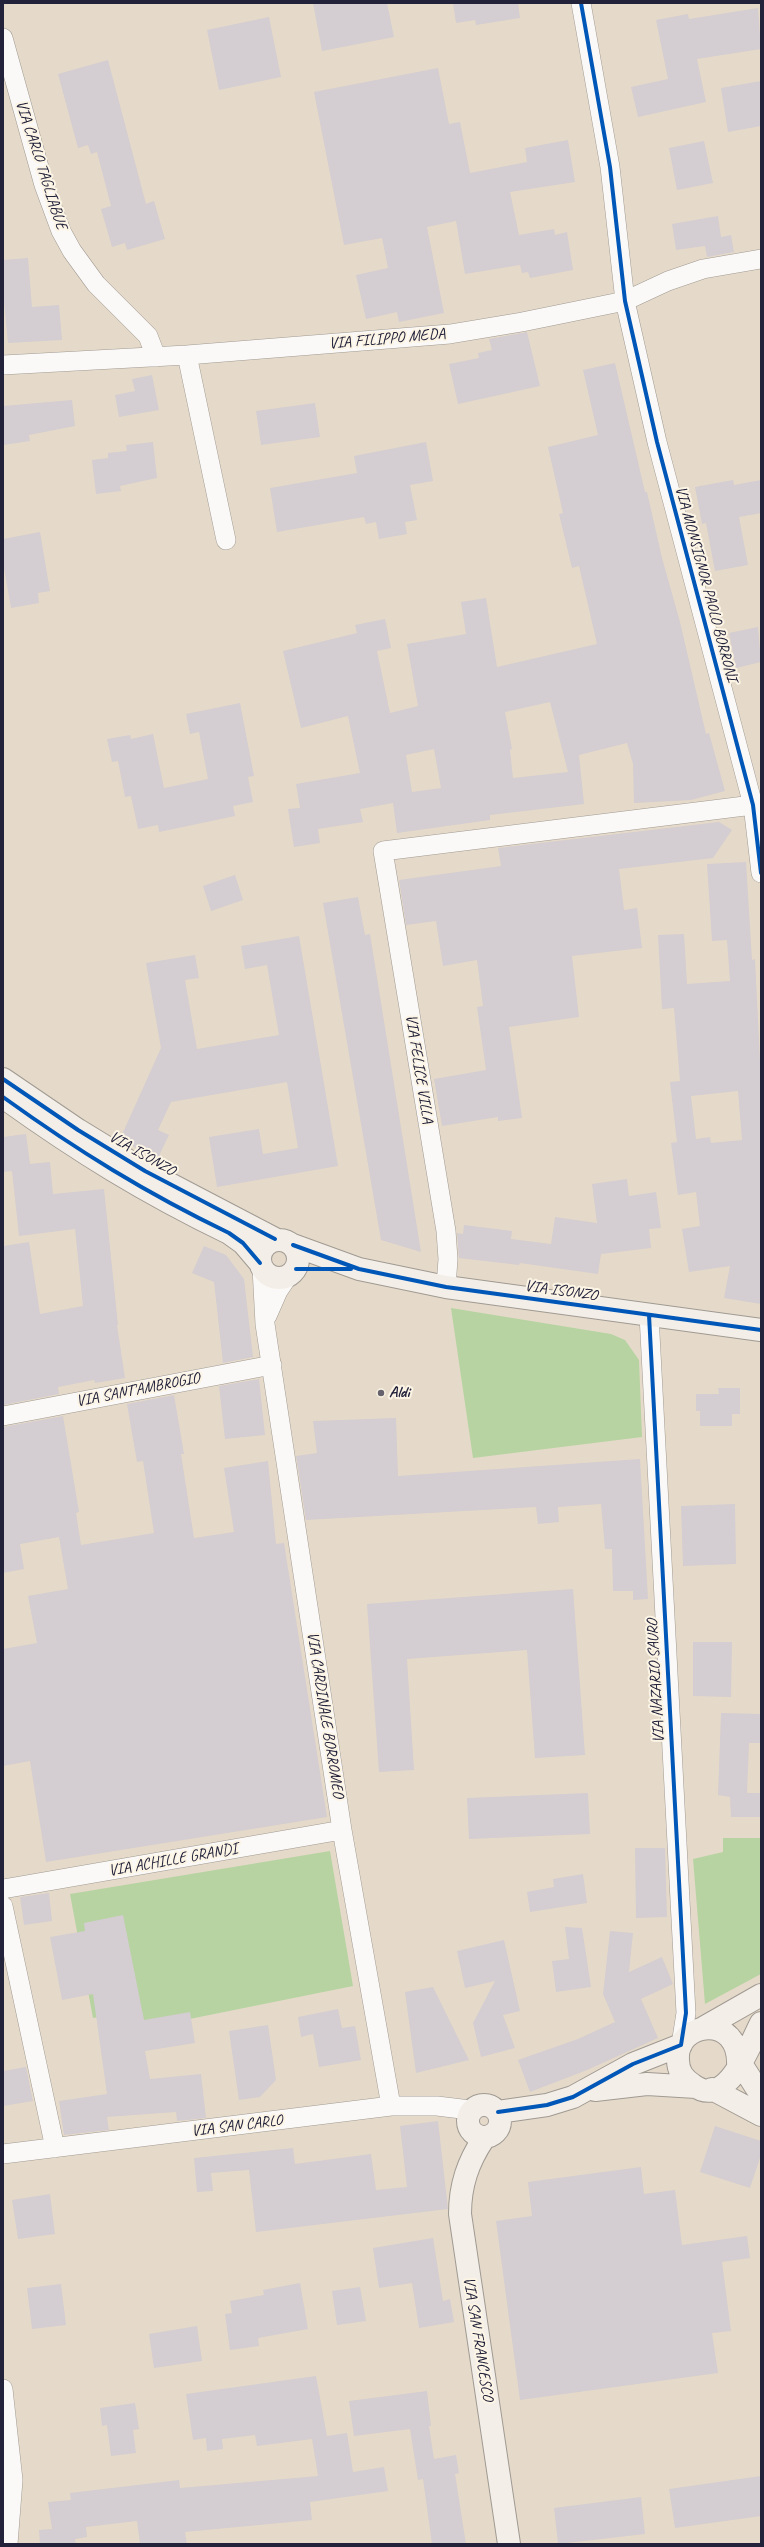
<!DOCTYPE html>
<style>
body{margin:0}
#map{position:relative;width:764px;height:2547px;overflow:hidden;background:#e5dac9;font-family:Caveat,sans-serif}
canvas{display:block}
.frame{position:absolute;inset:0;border:4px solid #22223b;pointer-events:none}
</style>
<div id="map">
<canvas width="764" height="2547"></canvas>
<div class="frame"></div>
</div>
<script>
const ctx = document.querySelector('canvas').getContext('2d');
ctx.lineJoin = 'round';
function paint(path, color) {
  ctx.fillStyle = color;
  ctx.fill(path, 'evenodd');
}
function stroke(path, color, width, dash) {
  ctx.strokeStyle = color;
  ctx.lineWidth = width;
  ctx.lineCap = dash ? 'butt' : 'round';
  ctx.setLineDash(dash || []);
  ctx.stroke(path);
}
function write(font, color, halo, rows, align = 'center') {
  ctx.font = font + ' Caveat,sans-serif';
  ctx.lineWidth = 4;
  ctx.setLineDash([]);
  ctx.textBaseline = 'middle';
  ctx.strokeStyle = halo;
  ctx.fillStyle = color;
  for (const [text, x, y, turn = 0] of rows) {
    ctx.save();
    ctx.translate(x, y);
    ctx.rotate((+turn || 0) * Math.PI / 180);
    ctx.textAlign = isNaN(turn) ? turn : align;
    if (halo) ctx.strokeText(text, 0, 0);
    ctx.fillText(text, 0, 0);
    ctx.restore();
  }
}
const green = new Path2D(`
 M451,1308l160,26 14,6 14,20 3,77 -169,21z
 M723,1838h38v136l-56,30 -12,-145 30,-7z
 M330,1851l23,135 -208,42 -5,-19 -47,9 -23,-124z`);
const building = new Path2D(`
 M313,3h74l7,34 -72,14z
 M453,3h65l2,15 -44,7 -1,-5 -19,3z
 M758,8l3,41 -64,10 9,43 -68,15 -7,-30 37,-8 -12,-59 32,-6 1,5z
 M269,17l12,60 -62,13 -12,-60z
 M108,60l38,144 8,-3 11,38 -38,11 -2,-7 -13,4 -11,-38 10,-3 -14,-54 -6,2 -3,-9 -10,3 -20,-74z
 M438,68l11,56 11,-2 10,51 57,-11 -2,-14 43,-8 7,42 -65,10 9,43 35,-6 1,6 12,-3 6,38 -43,8 -2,-6 -6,1 -2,-8 -55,9 -9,-53 -29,6 17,86 -45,9 -2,-10 -31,7 -10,-44 32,-7 -6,-30 -38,7 -30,-153z
 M761,81v45l-33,6 -7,-44z
 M704,141l9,42 -36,7 -8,-42z
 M718,216l3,21 10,-2 3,17 -27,5 -2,-11 -29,4 -4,-26z
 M28,258l4,49 27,-2 3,35 -54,3 -5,-52v-31z
 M527,332l13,54 -82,18 -9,-40 30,-6 -1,-5 14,-3 -3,-11z
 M615,363l30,129h2l15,66 18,64 26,112 3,-1 16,58 -34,9 -57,3 -1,-39 -6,-21 -48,12 5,49 -94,11v5l-93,13 -4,-30 -33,6 3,13 -45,7 2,14 -26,4 -6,-38 12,-1 -4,-24 64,-11 -12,-57 -47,12 -18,-77 74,-18 -2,-8 30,-6 6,29 -14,3 13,62 28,-7 -11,-62 59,-10 -5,-32 25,-4 11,69 100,-23 -18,-78 -7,2 -13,-54 4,-1 -15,-66 50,-12 -15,-65zM550,702l18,70 -55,6 -3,-28 2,-1 -7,-37zM434,749l7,39 -29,4 -6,-37z
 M152,375l7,35 -40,7 -4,-22 20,-4 -3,-12z
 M72,400l3,26 -46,9 1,6 -27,4v-39z
 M315,403l5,34 -59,8 -5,-34z
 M153,442l4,36 -37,8 1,5 -25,3 -4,-34 16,-2v-5l19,-2 -1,-6z
 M426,442l7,39 -23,4 7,35 -12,2 2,12 -28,5 -3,-17 -10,2 -2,-7 -87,15 -7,-44 87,-15 -3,-17z
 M733,480l1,5 27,-5v33l-22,4 9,48 -33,6 -9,-48 -4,1 -7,-37z
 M40,532l10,59 -12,2 1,10 -28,5 -8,-46v-23z
 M758,627l3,35 -25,6 -7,-35z
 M240,703l14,73 -6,1 5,25 -20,4 2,10 -76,16 -1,-7 -20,4 -7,-33 -6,1 -7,-36 -6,1 -5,-23 23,-4 1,4 22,-5 11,54 44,-9 -9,-47 -9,2 -4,-20z
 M719,822l13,8 -19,28 -94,11 5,41 13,-2 5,40 -70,8 7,61 -70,10 13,91 -24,3v-4l-56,9 -8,-47 52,-9 -9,-63 6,-1 -6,-46 -34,6 -7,-45 -30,4 -7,-45 102,-14 -3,-18z
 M746,862l6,98 3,-1 6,122v223l-37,-6 6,-32 -41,6 -7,-43 18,-3 -4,-34 -18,3 -7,-52 6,-1 -7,-60 10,-1 -6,-73 -12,1 -4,-74 26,-1 3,50 43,-3 -3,-41 -15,1 -5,-77zM738,1091l4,49 -31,3 -1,-6 -14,2 -5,-43z
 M235,875l8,25 -32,11 -8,-25z
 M358,897l7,38 5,-1 51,318 -40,-12 -58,-337z
 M299,936l39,230 -121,21 -8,-50 50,-8 4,25 35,-6 -11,-66 -116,20 -13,28 11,5 -12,25 -37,-21 41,-91 -15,-85 49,-8 4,23 -14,2 12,69 82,-14 -12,-70 -22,4 -4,-23z
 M26,1134l4,30 20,-2 3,32 51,-5 14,136h-1l8,53 -30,5 -1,-3 -36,7 1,7 -56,11v-159l26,-4 11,72 43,-8 -8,-77 -56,7 -7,-65 -9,1v-35z
 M627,1179l2,17 27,-4 5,36 -12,1 2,19 -50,6 -3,20 -78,-11 -1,2 -60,-7 -2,-25 6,1 1,-9 48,6 -1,8 40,5 4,-27 42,6 -5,-39z
 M204,1246l22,9 18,24 9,78 -30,6 -9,-81 -22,-9z
 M259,1379l6,56 -40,4 -6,-53z
 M718,1388h22v26h-8v12h-32v-15h-4v-17h23z
 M174,1395l10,59h-3l13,84 40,-6 -10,-64 44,-7 8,83 8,-1 43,274 -281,45 -16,-101 -27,5v-117l34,-6 -9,-47 40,-7 -9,-52 -39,7 4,25 -21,4v-146l60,-11 16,96 -3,1 5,32 73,-12 -11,-72 -6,1 -10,-58z
 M396,1418l2,58 242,-17 8,140 -15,1v-9h-20l-1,-42h-7l-4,-45 -43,3 1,15 -21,2 -2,-17 -230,13 -10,-64 21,-3 -4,-32z
 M735,1504l1,60 -53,2 -2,-60z
 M573,1589l12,166 -50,3 -8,-108 -120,9 7,111 -35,2 -12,-168z
 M693,1642h39l-1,55 -38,-1z
 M721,1713l40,1v29h-12l-2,50h14v24h-30l-1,-20 -12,-2z
 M588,1793l2,41 -121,5 -2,-41z
 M635,1848h30l2,69 -31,1z
 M583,1874l4,29 -57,9 -3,-20 27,-5 -1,-8z
 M49,1893l3,28 -28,4 -4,-28z
 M123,1915l21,105 46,-8 5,31 -50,8 5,28 51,-5 5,44 -29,3 -1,-9 -69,5 2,13 -45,5 -5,-34 48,-7 -14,-100 -31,6 -12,-63 35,-6 -1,-8z
 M565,1927l17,1 9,59 -35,5 -4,-31 17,-2z
 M610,1931l23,2 -4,39 33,-15 11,27 -32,15 17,39 -71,32 -57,22 -12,-32 60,-21 37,-17 -12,-28z
 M504,1940l16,71 -17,4 12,33 -34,9 -8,-34 22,-42 -30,7 -8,-37z
 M433,1987l36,73 -53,13 -11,-81z
 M338,2009l4,19 13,-2 6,34 -42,7 -6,-33 -12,3 -3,-20z
 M268,2025l8,55 -16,17 -21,3 -10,-69z
 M26,2067l7,34 -30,5v-35z
 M438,2121l10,88 -192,23 -7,-62 -38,3 2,18 -16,1 -3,-34 99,-10 2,16 76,-10 5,36 31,-3 -7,-61z
 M715,2126l46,15v14l-11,33 -50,-16z
 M641,2167l3,27 31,-4 7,55 65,-9 3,22 -28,4 9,69 -19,2 6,40 -198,27 -24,-179 36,-5 -4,-34z
 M50,2194l5,40 -37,5 -6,-39z
 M433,2238l10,63 7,-2 4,23 -35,6 -7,-45 -33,5 -6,-40z
 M300,2283l8,46 -50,9 1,8 -29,4 -5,-36 7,-1 -2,-12 34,-6 -1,-5z
 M61,2284l5,41 -34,4 -5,-41z
 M360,2287l6,34 -29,4 -5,-34z
 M197,2326l5,35 -48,7 -5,-34z
 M316,2376l11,60 20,-3 6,39 31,-5 4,24 -78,11 2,18 -127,12 2,12h-47l-3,-23 -51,6 1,10 -12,2 1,5h-36l-1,-14 13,-1 -4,-27 23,-2 -1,-7 109,-13 1,8 138,-12 -6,-37 -55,7 -2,-11 -33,4 1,10 -16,2 -1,-13 -13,2 -7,-46z
 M427,2391l4,35h-2l5,33 22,-4 3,18 -4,1 11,70h-34l-9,-65 -5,1 -8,-51 -56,7 -5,-35z
 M135,2403l4,26 -6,1 3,23 -25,3 -4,-31 -5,1 -2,-18z
 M761,2476v40l-86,12 -6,-39z
 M641,2497l4,37 -87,10 -4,-36z`);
const street = new Path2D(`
 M581,3l29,164 15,134 32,141 96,363 8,68
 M3,38l41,147 17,46 11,20 24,33 52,52 8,21
 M187,355l39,185
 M3,365l184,-10 263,-21 72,-12 103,-21 43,-20 35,-12 58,-10
 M262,1268l3,56 77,506 49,276
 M446,1287l2,-28 -2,-28 -63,-380 378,-47
 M649,1315l37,698 -5,32
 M267,1316l11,-25 10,-15
 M3,1416l269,-51
 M3,1889l339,-59
 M3,1906l52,242
 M3,2154l388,-48h46l33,4
 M3,2389l10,91 -5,64`);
const secondary = new Path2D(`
 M3,1079l75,51 67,41 130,68
 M3,1097c75,54 143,96 226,136l14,10 17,20
 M260 1259a19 19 0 1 1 38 0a19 19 0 1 1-38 0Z
 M293,1245l66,24 87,18 315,43
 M703,2028l58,-33
 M738,2059l23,36
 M738,2067c3,-55 -63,-46 -60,-7 0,12 6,19 15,25 35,26 57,-42 68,-62
 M712,2089l49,26
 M595,2090l52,-6 49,3
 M468 2121a16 16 0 1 1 32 0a16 16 0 1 1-32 0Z
 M498,2112l49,-7 26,-8 60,-33 48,-19
 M484,2138c-16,24 -24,47 -24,76l49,330`);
const cycleway = new Path2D(`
 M581,3l29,164 15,134 32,141 96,363 8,68
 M3,1079l75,51 67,41 130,68
 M3,1097c75,54 143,96 226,136l14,10 17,20
 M293,1245l66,24 87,18 315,43
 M296,1269h55
 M498,2112l49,-7 26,-8 60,-33 48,-19 5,-32 -37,-698`);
const markers = [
 [381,1393,4,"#66626d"]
];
const streetNames = [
 ["VIA CARLO TAGLIABUE",41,165,72],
 ["VIA FILIPPO MEDA",387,339,-5],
 ["VIA MONSIGNOR PAOLO BORRONI",706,584,75],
 ["VIA FELICE VILLA",419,1069,81],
 ["VIA ISONZO",142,1154,30],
 ["VIA ISONZO",561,1291,8],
 ["VIA SANT'AMBROGIO",138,1390,-11],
 ["VIA NAZARIO SAURO",656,1681,-93],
 ["VIA CARDINALE BORROMEO",325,1715,81],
 ["VIA ACHILLE GRANDI",173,1860,-10],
 ["VIA SAN CARLO",237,2126,-7],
 ["VIA SAN FRANCESCO",478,2339,81]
];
const poiNames = [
 ["Aldi",389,1393]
];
paint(green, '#b7d3a2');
paint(building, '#d4cdd1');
stroke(street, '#a09a93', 20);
stroke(secondary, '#a09a93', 24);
stroke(street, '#fbf9f7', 19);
stroke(secondary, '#f3efe8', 22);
stroke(cycleway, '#0057b8', 4);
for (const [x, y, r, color] of markers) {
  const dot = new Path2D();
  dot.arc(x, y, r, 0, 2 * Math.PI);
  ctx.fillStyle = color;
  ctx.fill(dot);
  stroke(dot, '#fcf5e5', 1.5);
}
write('16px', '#22223b', '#fcf5e5', streetNames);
write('bold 16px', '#22223b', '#fcf5e5', poiNames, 'left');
</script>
